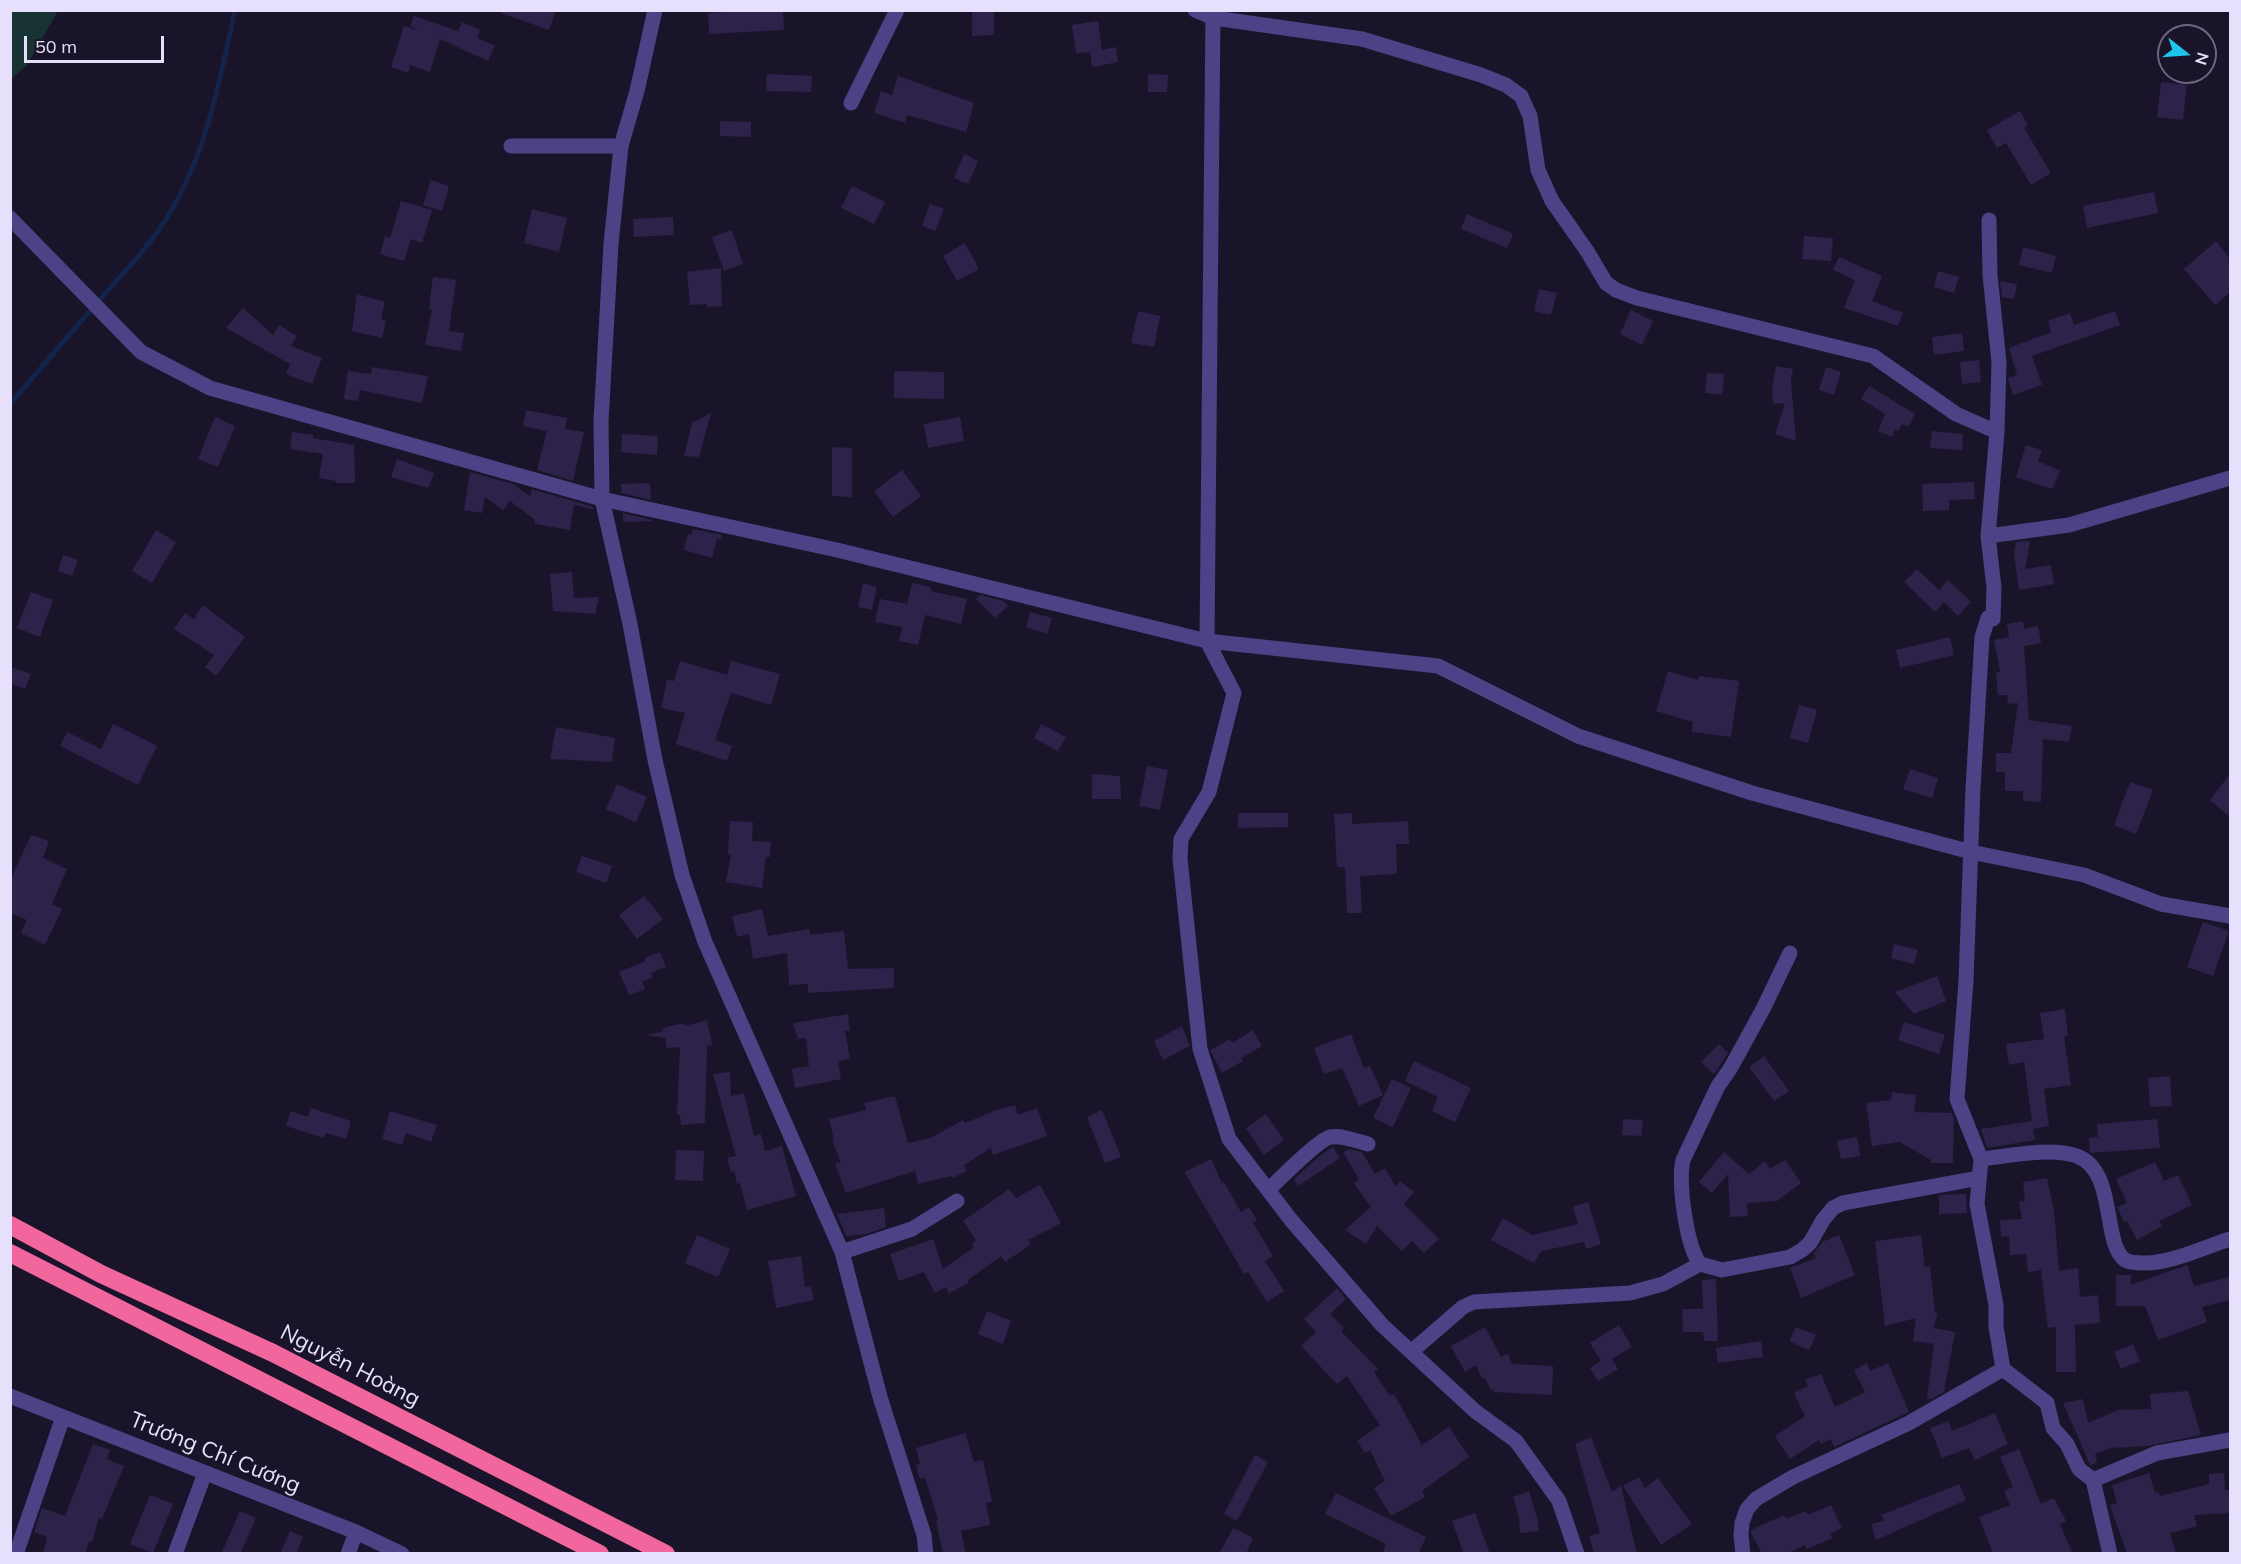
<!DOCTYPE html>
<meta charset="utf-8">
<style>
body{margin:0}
#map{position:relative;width:2241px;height:1564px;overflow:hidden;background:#1a142a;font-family:Mulish,sans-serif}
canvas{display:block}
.frame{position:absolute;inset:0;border:12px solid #e6e0fc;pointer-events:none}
.north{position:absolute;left:2157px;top:24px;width:60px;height:60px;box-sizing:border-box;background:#1a142a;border:2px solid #6c667e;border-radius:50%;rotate:107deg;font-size:16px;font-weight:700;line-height:24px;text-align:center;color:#e6e0fc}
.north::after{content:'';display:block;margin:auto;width:21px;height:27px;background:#1dc5eb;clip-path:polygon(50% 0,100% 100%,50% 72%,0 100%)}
.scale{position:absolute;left:24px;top:36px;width:140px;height:27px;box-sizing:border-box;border:3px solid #e6e0fc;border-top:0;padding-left:8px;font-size:18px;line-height:21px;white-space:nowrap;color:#e6e0fc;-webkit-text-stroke:4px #1a142a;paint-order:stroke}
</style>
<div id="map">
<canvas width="2241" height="1564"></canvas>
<div class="frame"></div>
<div class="north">N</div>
<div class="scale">50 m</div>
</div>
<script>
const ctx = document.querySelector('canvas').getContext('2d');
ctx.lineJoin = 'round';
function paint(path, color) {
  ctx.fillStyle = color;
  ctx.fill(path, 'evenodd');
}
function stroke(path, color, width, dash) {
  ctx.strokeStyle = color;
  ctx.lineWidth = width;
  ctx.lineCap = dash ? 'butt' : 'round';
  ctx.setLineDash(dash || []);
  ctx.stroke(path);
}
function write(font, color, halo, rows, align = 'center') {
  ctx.font = font + ' Mulish,sans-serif';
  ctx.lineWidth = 4.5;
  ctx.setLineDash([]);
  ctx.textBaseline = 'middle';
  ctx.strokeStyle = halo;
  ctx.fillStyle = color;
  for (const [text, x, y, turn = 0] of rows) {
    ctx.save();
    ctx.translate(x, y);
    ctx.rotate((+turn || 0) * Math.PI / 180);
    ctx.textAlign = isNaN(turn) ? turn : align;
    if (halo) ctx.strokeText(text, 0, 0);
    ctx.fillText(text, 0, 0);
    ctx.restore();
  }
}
const green = new Path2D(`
 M11,10l47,1 -31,54 -16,14z`);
const stream = new Path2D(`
 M99,301c19,-23 42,-45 59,-70 47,-67 60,-143 77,-221
 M10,404l79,-92`);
const building = new Path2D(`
 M501,10h55l-7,20 -48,-17z
 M754,10h29l1,20 -75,4 -1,-21z
 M972,10h22v25l-22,1z
 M414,16l44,15 4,-9 18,8 -3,8 18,8 -7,15 -48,-22 -10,33 -20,-7 -2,8 -17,-6 13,-41 18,5 -12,-5z
 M1098,21l4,29 14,-3 2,15 -26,5 -2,-15 -14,1 -4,-28z
 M767,74l45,2 -1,16 -45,-1z
 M1148,74l20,1 -1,17h-19z
 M898,76l76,27 -8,29 -59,-17 -2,8 -31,-10 7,-22 11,4z
 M2161,82l26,3 -4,35 -26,-3z
 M2020,111l8,14 -4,3 27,45 -20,12 -25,-42 -9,5 -10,-18z
 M720,121l31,1v15l-31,-1z
 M964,154l14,7 -10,23 -14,-6z
 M431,180l18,6 -7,25 -19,-6z
 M852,186l33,16 -11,22 -33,-16z
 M2154,192l4,21 -71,15 -4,-22z
 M401,201l31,9 -10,33 -11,-4 -7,22 -24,-7 5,-18 5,2z
 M930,204l14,5 -9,22 -13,-5z
 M532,209l35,9 -8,34 -35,-9z
 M1467,214l46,20 -6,14 -46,-19z
 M673,217l1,18 -40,2 -1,-18z
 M732,230l11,34 -19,7 -12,-34z
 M1804,236l29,2 -2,23 -29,-2z
 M2216,241l14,18v33l-15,13 -31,-36z
 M965,243l14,26 -22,12 -14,-25z
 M2023,247l33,9 -4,17 -33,-8z
 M1839,257l43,19 -10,25 31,12 -5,13 -54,-18 11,-28 -22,-10z
 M721,268l1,38 -15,1v-3l-17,1 -3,-33z
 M1938,271l21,6 -5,16 -20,-6z
 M433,277l23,3 -7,51 15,2 -3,18 -36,-6 7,-36h-3z
 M2000,281l17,3 -3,15 -12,-2z
 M1539,289l18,4 -6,22 -17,-4z
 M357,294l28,8 -4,17 5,2 -4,17 -30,-7z
 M243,308l30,27 6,-10 18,11 -6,10 31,12 -10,26 -26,-10 4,-10 -64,-36z
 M1631,310l22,11 -11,24 -22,-11z
 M1138,311l22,5 -6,31 -23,-4z
 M2115,311l5,14 -88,31 10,29 -29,10 -5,-17 9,-3 -8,-27 42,-16 -3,-11 22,-8 4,12z
 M1962,333l2,18 -30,4 -2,-18z
 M1979,360l2,22 -19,2 -2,-22z
 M1776,366l17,3 -2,12 5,60 -21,-7 10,-31 -12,1 -1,-15z
 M372,367l56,9 -6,27 -62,-13 -2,11 -14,-2 4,-28 23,3z
 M1826,367l15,5 -7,23 -15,-5z
 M894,371l50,1v27l-50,-1z
 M1707,373l17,1 -2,21 -17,-2z
 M1869,386l46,28 -7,13 -6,-3 -4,7 -3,-2 -3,8 -14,-6 7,-17 -24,-15z
 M526,410l41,8 -2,11 19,3 -11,49 -36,-11 10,-39 -24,-5z
 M711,413l-12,44 -15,-1 8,-33z
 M215,417l20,9 -17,41 -20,-8z
 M960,417l4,24 -36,7 -4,-24z
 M1932,431l31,3 -1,16 -32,-2z
 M292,432l21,3v3l41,7 1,38h-19v-2l-17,-3 4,-24 -33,-5z
 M622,434l36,2 -1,19 -36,-3z
 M2026,445l16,5 -4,11 22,10 -8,18 -36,-12z
 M832,447l20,1v49l-20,-1z
 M397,459l35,13 2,2 -6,14 -37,-11z
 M902,470l19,26 -28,21 -19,-26z
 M470,472l43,12 17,12 2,-7 61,18v2l-19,-4 -4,25 -35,-6v-4l-25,-19 -7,9 -18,-13 -3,16 -18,-3z
 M1974,482l1,17 -26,1v10l-26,1 -1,-27z
 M650,483l1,17 -30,-7v-9z
 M623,513l29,7v1l-29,1z
 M693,529l29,6 -1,4h-4l-5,19 -28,-8 4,-16 3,1z
 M156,530l20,12 -24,41 -20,-12z
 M2025,541l5,1 -5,27 26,-4 3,19 -35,6 -5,-36 2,-12z
 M63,555l15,5 -6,16 -14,-5z
 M1917,569l22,21 9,-10 23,22 -13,14 -14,-14 -9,10 -31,-30z
 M572,572l2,26 25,-1 -4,17 -42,-3 -3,-37z
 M863,583l14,4 -5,23 -14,-3z
 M912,583l19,4 -1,4 37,8 -6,25 -36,-9 -7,30 -19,-4 3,-14 -27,-5 5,-23 27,5z
 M31,592l22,8 -13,37 -23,-9z
 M980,595l24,6 4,5 -13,12 -19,-19z
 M203,605l42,32 -29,39 -11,-9 9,-12 -40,-26 11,-16 9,6z
 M1030,612l22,6 -5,16 -21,-7z
 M2023,621l1,8 14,-3 3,17 -17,3 5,74 43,6 -3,16 -26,-3 -2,63 -18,-1v-10h-18v-19h-9v-19h15l7,-50 -10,1 -1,-9h-9l-2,-22 4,-1 -6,-32 15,-3 -2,-13z
 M1950,637l4,18 -54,13 -4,-18z
 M680,661l47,14 4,-14 49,13 -9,31 -40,-12 -16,47 17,6 -5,15 -51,-17 9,-31 -24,-5 6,-28 7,1z
 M10,667l21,7 -6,15 -15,-6z
 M1668,671l30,9 1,-4 40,5 -8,56 -39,-5 1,-10 -37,-11z
 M1799,705l18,5 -9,33 -18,-5z
 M113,724l44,22 -19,39 -78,-39 7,-14 34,17z
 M1041,724l25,13 -8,14 -24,-13z
 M556,727l59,11 -3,24 -62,-3z
 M1147,766l21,4 -8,40 -21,-4z
 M1910,769l28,9 -6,20 -29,-9z
 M1092,774l28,2 1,23h-29z
 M2230,774v43l-20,-17z
 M2130,782l23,8 -17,44 -22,-9z
 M617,784l30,13 -11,25 -30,-13z
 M1238,813h50v14l-50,1z
 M1352,813v11l56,-3 1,23h-13l1,30 -37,2 2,37h-15l-2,-46h-8l-3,-53z
 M730,821l23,1 -1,19 19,1 -1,15h-4l-4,31 -36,-6 5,-27h-3z
 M31,835l18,6 -6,17 24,11 -15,35 10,5 -17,36 -24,-12 6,-13 -17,-7v-32z
 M582,856l30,10 -6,17 -30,-11z
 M644,896l19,23 -26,20 -18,-24z
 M762,909l6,27 41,-7 1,6 34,-4 4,38 46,-1v20l-86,5v-9l-19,1 -2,-32 -34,6 -4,-25 -12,3 -5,-21z
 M2203,922l26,9 -16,45 -26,-9z
 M1894,944l24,6 -4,14 -23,-6z
 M660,952l6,15 -15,6 2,4 -11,5 3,7 -16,6 -10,-23 27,-11 3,8 -4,-11z
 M1937,976l9,25 -32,13 -19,-22z
 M2065,1009l3,26 -4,1 7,49 -27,4 5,37 -16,3 2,11 -48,8 -6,-19 51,-8 -8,-59 -15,3 -3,-21 38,-5 -4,-26z
 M848,1014l2,17h-5l5,28 -12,2 3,18 -46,9 -3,-19 17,-3 -3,-28 -8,1 -5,-16z
 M707,1020l5,25 -5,1 -2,77 -24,2 -1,-10h-3l3,-68 -13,1 -2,-10 -18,-3 16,-4v-3l21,-5 1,3z
 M1904,1022l41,13 -6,19 -41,-14z
 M1182,1026l8,20 -27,14 -9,-19z
 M1253,1030l9,16 -21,12 2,3 -21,12 -12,-23 20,-11 2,4z
 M1351,1034l13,34 6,-2 13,29 -24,11 -17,-38 -18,6 -10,-26z
 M1719,1044l9,9 -14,21 -13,-12z
 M1764,1056l25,35 -15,10 -25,-34z
 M1414,1061l57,27 -16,34 -23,-11 6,-14 -33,-16z
 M730,1072l1,24 13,-3 10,43 7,-2 4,17 17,-5 14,50 -49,14 -7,-27 -3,1 -3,-13 -3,1 -4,-14 9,-2 -23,-82z
 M2170,1076l2,30 -22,1 -2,-29z
 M1392,1079l19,9 -18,39 -20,-9z
 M1892,1092l24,3 -2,17 38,1 2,5 -1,45h-22v-3l-31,-18 -28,4 -6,-43 25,-3z
 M895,1096l13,47 22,-5 33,-18 2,3 29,-12 21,-6 3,10 19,-7 10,28 -54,19 -2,-7 -27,17 3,6 -15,7 -1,-2 -33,8 -3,-13 -69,22 -11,-29 6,-2 -9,-21 2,-1 -5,-21 37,-9 -2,-7z
 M311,1108l40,13 -5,18 -20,-6 -2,5 -38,-12 5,-15 17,6z
 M1102,1110l19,47 -16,6 -18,-46z
 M390,1111l47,14 -6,17 -25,-9 -4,12 -20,-6z
 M1266,1114l18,26 -20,15 -18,-27z
 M1623,1119l20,1 -2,16 -19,-1z
 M2157,1119l3,29 -70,5 -1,-15 9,-1 -1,-13z
 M1857,1137l3,19 -19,3 -4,-18z
 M1333,1147l7,11 -42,28 -4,-7 29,-26z
 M1349,1149l13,3 13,22 10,-6 11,19 4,-6 14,11 -10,12 35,35 -15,14 -12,-12 -10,10 -25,-25 -11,18 -21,-14 26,-23 -17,-24 5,-4 -16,-27z
 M676,1150l28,1 -1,30 -28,-1z
 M1724,1152l25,22 16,-13 5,8 15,-9 16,23 -24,18 -30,2 1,13 -18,1 -2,-43 -16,19 -13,-11z
 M1211,1159l11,24 2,-1 17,30 8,-5 8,13 -4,3 20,33 -8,5 19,30 -17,11 -19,-30 -4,2 -59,-101 1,-2z
 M2155,1162l9,19 14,-6 14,30 -33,16 3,5 -25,14 -10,-19 -3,1 -7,-15 10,-4 -11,-24z
 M2047,1178l7,33 5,60 19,-3 2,29 18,-2 2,28 -25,2 1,47h-20v-45l-8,1 -7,-58 -13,2 -2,-18 -16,1 -1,-19 -8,1 -1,-17 22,-1 -3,-17 6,-1 -2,-19z
 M1040,1185l21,38 -33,17 3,4 -26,18 -4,-6 -33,24 1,3 -20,10 -3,-6 -11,6 -11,-21 -25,9 -9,-27 43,-15 10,30 31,-22 -2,-3 4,-4 -13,-19 46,-32 7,9z
 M1966,1194l1,19 -28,1v-19z
 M1588,1202l13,42 -15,5 -2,-7 -43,9 -7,12 -43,-23 12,-22 29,17 46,-11 -5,-17z
 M884,1208l2,19 -20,7 -20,2 -9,-22z
 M697,1235l33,14 -12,28 -33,-14z
 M1839,1235l16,40 -54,23 -11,-30 26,-10 -2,-5 8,-11z
 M1921,1235l4,32 5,-1 5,47h3l-5,15 22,4 -11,60 -12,7 -5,-1 7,-54 -21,-3 3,-23 -31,8 -10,-85z
 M801,1256l4,31 6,-1 3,14 -38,8 -8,-47z
 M2187,1265l7,21 36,-9v23l-28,7 5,15 -49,18 -13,-34h-29v-31h15v10z
 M1716,1279l2,62h-14l-1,-9h-20l-1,-23h21l-1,-29z
 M1337,1288l9,11 -16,15 14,14 -3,3 37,38 -4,3 16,24 4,-2 28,51 27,-18 20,30 -47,34 3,6 -34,19 -17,-28 11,-7 -15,-31 -5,3 -8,-12 23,-16 -33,-49 -10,8 -36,-38 15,-14 -12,-13z
 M987,1311l24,10 -8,23 -25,-10z
 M1619,1325l13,22 -20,12 6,10 -20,12 -8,-13 11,-7 -11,-18z
 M1485,1327l16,30 7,-3 4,10 41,2 -1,29 -58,-3 -1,-3 -2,1 -6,-12 -3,1 -6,-14 -11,7 -14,-26z
 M1796,1327l20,8 -7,15 -20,-9z
 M1761,1341l2,16 -45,6 -2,-15z
 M2133,1344l7,17 -19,8 -7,-17z
 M1867,1363l3,8 18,-8 21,49 -75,35 -3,-8 -10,5 -2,-4 -29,19 -15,-23 30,-20 -11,-23 14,-7 -3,-6 16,-6 14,33 30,-15 -11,-22z
 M2188,1391l13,44 -53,11 -38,2 -15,6 2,9 -7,2 -27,-62 20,-4 5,24 30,-13 33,-1 -1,-15z
 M1995,1413l13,31 -33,16 -6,-12 -27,10 -12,-30 18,-7 4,10z
 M965,1433l9,29 9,-2 9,41 -6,2 4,22 -29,6 5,23h-23l-7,-33 2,-1 -13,-43 -5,2 -4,-14 4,-1 -4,-16z
 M1591,1437l21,55 9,-6 16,68h-43l-5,-18 11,-3 -25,-89z
 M93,1444l17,6 -3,9 17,7 -22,53 -3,-1 -7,24 -3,-1 -4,13h-42l4,-17 -13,-5 8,-24 23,8z
 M2019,1449l22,55 13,-6 12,23 -6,3 13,30h-80l-14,-37 31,-12 -6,-14 9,-4 -13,-30z
 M1255,1455l13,7 -31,59 -13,-7z
 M2149,1473l6,20 4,-1 1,4 49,-12v-10l15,-1 1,17h5v23l-36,2 3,11 -27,7 6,21h-49l-17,-49 7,-2 -5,-18z
 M1639,1477l6,11 13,-10 34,46 -31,21 -38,-59z
 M1959,1484l7,16 -90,40 -5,-16 13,-3 -3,-6z
 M1529,1491l9,30 1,10 -19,2 -1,-16 -6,-20z
 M1336,1493l90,44 -8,17h-36l4,-10 -61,-30z
 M150,1495l23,9 -20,49 -23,-9z
 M1831,1505l11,23 -12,6 3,4 -26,11 -2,-4 -19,9h-24l-11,-21v-3l33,-15 2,4 20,-8 2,4z
 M240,1511l16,7 -16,36h-19z
 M1475,1513l15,41h-26l-12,-33z
 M1233,1528l20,10 -7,16h-27z
 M290,1531l13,6 -7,17h-16z`);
const minor = new Path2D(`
 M655,10l-18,81 -16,55 -10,98 -10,177 1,78 28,125 25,136 27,115 23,67 137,310 38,145 44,138 2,19
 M1195,10l19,8 148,21 119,36 25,10 15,11 9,20 8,54 14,31 35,50 19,32 10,7 21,8 236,58 83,58 41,18
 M1213,10l-6,631 27,52 -25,99 -28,47 -1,20 20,190 29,90 62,81 91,105 93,86 41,30 43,60 18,53
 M851,103l46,-93
 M511,146h110
 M10,218l131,134 69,36 392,111 235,51 370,91 231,25 140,70 174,57 219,59 113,23 77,29 69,12
 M1989,220l1,55 9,87 -2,70 -9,104 6,51 -1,32 -5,-1 -6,19 -9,151 -7,193 -9,118 24,60 -4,45 19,101v22l7,42 44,34 6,25 14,16 12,25 14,11 17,74
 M1988,536l81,-11 161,-47
 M1790,953l-27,56 -33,60 -12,17 -35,74c-5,23 3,85 17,104l22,6 68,-13 12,-7 8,-7 13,-23 10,-12 10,-5 136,-25
 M1981,1159c28,-3 69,-12 96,-3 40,15 25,88 48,104 4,2 13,3 18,3 27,1 62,-16 87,-24
 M1268,1190c11,-10 50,-50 62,-53 12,-2 27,4 38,7
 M842,1252l70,-23 45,-28
 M1411,1352l52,-45 11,-5 156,-9 33,-9 37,-20
 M10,1396l346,136 46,22
 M2093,1480l64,-27 73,-13
 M16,1554l47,-137
 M175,1554l30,-81
 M348,1554l8,-22
 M1743,1554l-2,-19 1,-12 5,-14 9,-10 37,-22 116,-54 94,-54`);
const highway = new Path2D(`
 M10,1225l91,49 172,79 393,201
 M10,1253l590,301`);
const streetNames = [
 ["Nguyễn Hoàng",350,1366,27],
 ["Trương Chí Cương",215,1453,22]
];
paint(green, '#173334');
stroke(stream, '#13234a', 5);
paint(building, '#2d224a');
stroke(minor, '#4b4385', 15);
stroke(highway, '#f1669d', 18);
write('22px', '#e6e0fc', '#1a142a', streetNames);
</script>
